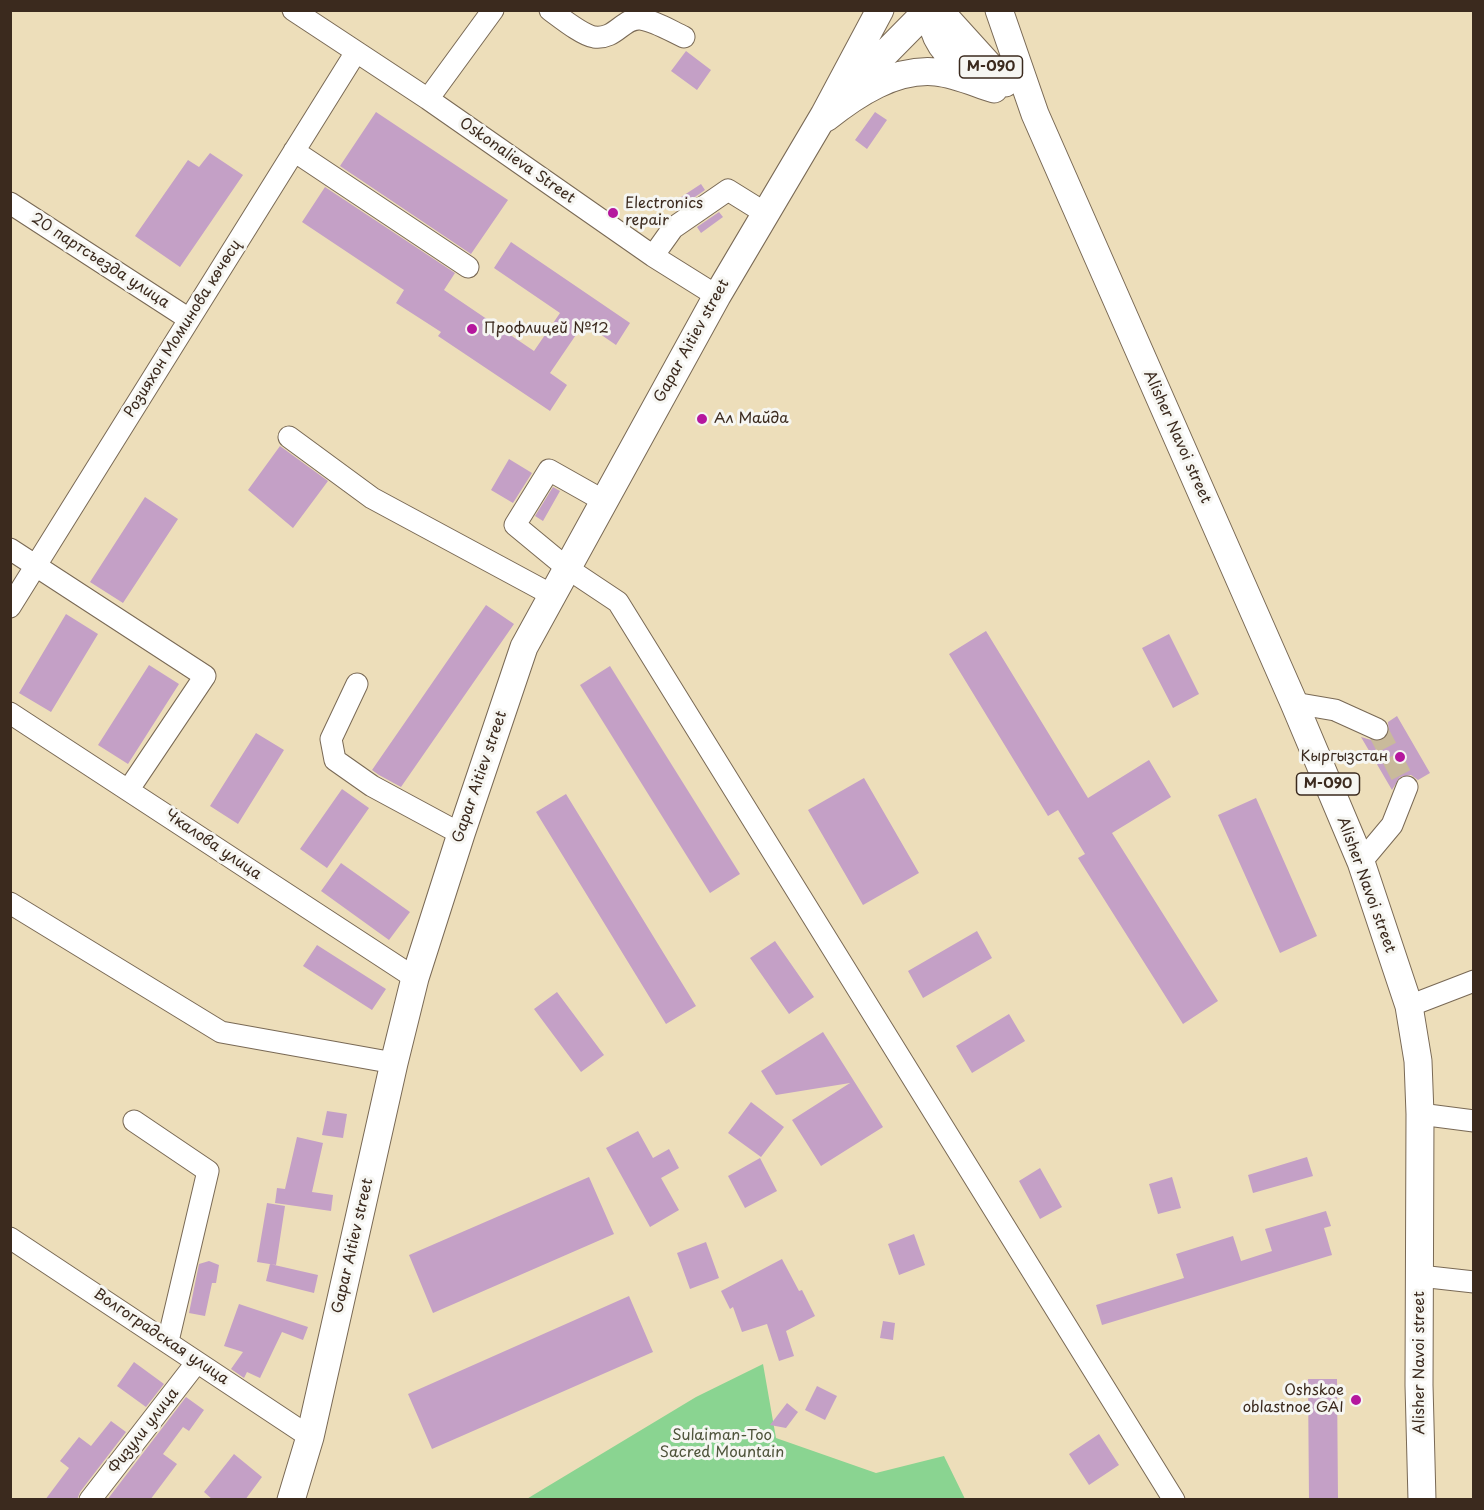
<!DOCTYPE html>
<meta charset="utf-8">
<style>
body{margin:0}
#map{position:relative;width:1484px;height:1510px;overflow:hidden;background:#eddeba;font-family:"Playpen Sans",sans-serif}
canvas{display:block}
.frame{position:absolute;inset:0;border:12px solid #3b2a1e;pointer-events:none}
</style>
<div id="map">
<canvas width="1484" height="1510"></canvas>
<div class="frame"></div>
</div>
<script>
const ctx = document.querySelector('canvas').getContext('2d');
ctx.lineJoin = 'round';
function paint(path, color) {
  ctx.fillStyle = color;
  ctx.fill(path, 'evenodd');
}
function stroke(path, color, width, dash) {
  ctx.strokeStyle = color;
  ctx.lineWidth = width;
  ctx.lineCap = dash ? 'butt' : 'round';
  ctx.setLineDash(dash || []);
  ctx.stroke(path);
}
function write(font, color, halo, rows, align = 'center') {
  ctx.font = font + ' "Playpen Sans",sans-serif';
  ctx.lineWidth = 6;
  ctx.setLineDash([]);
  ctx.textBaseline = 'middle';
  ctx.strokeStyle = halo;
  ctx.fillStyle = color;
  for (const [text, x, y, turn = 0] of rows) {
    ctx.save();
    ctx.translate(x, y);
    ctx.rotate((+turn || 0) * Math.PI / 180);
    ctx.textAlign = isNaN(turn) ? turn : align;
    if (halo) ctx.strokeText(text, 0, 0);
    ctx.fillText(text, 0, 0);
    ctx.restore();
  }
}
const green = new Path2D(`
 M763,1364l13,74 100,35 68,-17 21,43 -440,1 171,-103z`);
const building = new Path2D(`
 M686,51l25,19 -14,20 -26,-19z
 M376,112l132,88 -37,54 -131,-88z
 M875,112l12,8 -20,29 -12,-9z
 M210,153l33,22 -63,92 -45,-31 53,-76 11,7z
 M701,184l4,6 -23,16 -4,-7z
 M325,187l130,86 -11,17 90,61 26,-38 -66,-45 17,-26 119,81 -14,22 -32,-22 -34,50 17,12 -17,26 -112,-75 3,-4 -45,-29 8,-13 -102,-68z
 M719,212l4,5 -22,16 -4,-6z
 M280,446l48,35 -35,47 -45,-38z
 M509,459l23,14 -19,30 -22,-13z
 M553,487l7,4 -17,30 -8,-5z
 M145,497l33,22 -55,84 -33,-21z
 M486,605l28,19 -113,163 -22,-12 -7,-5z
 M66,614l32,20 -47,78 -32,-19z
 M986,631l102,167 61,-38 22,37 -59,36 106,168 -35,23 -105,-166 7,-4 -27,-44 -10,6 -99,-162z
 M1169,634l30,60 -26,14 -31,-60z
 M149,665l30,19 -51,80 -30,-19z
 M610,666l130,208 -30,19 -130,-208z
 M1397,716l33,57 -12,7 -7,-5 -11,2 -8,13 -31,-53 17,5 6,-2 5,-6 -1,-12z
 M256,733l28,17 -46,74 -28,-18z
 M864,778l55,95 -56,32 -55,-95z
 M342,789l27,19 -42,60 -27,-19z
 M566,794l130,212 -30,18 -130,-212z
 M1256,798l61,138 -37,17 -62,-138z
 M341,863l69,49 -21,28 -68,-49z
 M977,931l15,27 -69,40 -15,-27z
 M775,941l39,56 -25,17 -39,-56z
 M317,945l69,44 -14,21 -69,-44z
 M557,992l47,63 -23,17 -47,-63z
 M1009,1014l16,27 -53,32 -16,-27z
 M823,1032l60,95 -62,39 -29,-46 58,-37 -74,12 -15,-24z
 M751,1102l33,25 -23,30 -33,-24z
 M327,1111l20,3 -4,24 -21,-3z
 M638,1131l15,27 16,-9 10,19 -18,10 18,32 -29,17 -44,-79z
 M297,1137l26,6 -11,49 21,3 -2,16 -56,-8 2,-15 8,1z
 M1307,1157l6,19 -60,17 -5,-18z
 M760,1158l17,33 -32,17 -17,-32z
 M1040,1168l22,39 -22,12 -21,-38z
 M589,1177l25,57 -181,79 -24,-58z
 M1172,1177l9,31 -23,6 -9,-30z
 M267,1203l18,3 -9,59 -19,-3z
 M1326,1211l5,15 -7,2 8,27 -230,70 -6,-20 88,-27 -8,-24 57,-18 8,25 31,-10 -7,-22z
 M914,1234l11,31 -26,10 -11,-31z
 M706,1242l13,36 -29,11 -13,-36z
 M782,1259l17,32 3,-1 13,26 -29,15 8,25 -15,5 -12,-37 -25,8 -9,-25 -3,2 -9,-18z
 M209,1261l10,4 -3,18h-4l-7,33 -16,-3 10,-49z
 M270,1264l48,11 -4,18 -48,-12z
 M629,1296l24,56 -221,97 -24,-55z
 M239,1304l69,23 -5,13 -21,-8 -22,46 -13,-6 -3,6 -13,-9 12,-17 -19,-6z
 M883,1321l12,2 -2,17 -13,-2z
 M134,1362l30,22 -18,23 -29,-21z
 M1308,1379h29l1,121h-29z
 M817,1386l20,10 -12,24 -20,-10z
 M186,1397l18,13 -15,21 -6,-4 -20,27 14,10 -27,36h-43z
 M787,1403l11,9 -12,16 -16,-3z
 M111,1421l15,11 -46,60 -3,8h-32l24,-32 -9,-7 19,-24 12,9z
 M1099,1434l20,31 -30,20 -20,-31z
 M234,1454l28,23 -17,23h-32l-9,-8z`);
const minorTunnel = new Path2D(`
 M1377,729l30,58`);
const minor = new Path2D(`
 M293,10l135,89 225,157 64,40
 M550,10c11,8 32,25 44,27 22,3 29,-20 47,-18 14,2 30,12 43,18
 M428,99l65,-89
 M294,151l174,116
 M10,203l179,116
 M653,256l20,-28 55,-38 37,23
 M289,437l83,61 180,97
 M604,501l-55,-31 -34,55 52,43 51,34 556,898
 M10,549l195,127 -76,113
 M10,607l346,-555
 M357,684l-26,55 4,21 37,26 89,48
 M1294,703l41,7 42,19
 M10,713l405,265
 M1361,862l31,-37 15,-38
 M10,903l211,129 173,31
 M1409,1006l65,-25
 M1420,1114l54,7
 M134,1121l74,50 -40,170
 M10,1238l300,199
 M1420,1276l54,6
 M90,1500l107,-138`);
const major = new Path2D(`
 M999,10l36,104 259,589 67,159 48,144 9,55 2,53 -1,271 3,115
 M931,18c5,30 23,43 47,60
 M947,19l58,64
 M846,93l78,-79
 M826,118c30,-24 69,-50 110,-46 20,2 39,11 58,17
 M291,1500l19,-63 84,-374 21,-85 46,-144 63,-187 193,-351 107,-181 56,-105`);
const markers = [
 [613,213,6,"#b5179e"],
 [472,329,6,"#b5179e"],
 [702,419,6,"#b5179e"],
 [1400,757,6,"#b5179e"],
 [1356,1400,6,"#b5179e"]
];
const shields = [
 [991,67,63],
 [1328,784,63]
];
const shieldNames = [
 ["М-090",991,67],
 ["М-090",1328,784]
];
const streetNames = [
 ["Oskonalieva Street",517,161,35],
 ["20 партсъезда улица",100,261,33],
 ["Розияхон Моминова көчөсү",183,329,-58],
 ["Gapar Aitiev street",692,341,-61],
 ["Alisher Navoi street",1177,437,66],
 ["Gapar Aitiev street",480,777,-71],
 ["Чкалова улица",213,845,34],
 ["Alisher Navoi street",1366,885,70],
 ["Gapar Aitiev street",353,1246,-77],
 ["Волгоградская улица",161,1337,34],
 ["Alisher Navoi street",1420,1363,-90],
 ["Физули улица",144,1431,-52]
];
const poiNames = [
 ["Electronics",625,204],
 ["repair",625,221],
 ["Профлицей №12",484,329],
 ["Ал Майда",714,419],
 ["Кыргызстан",1388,757,"right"],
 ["Oshskoe",1344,1391,"right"],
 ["oblastnoe GAI",1344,1408,"right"]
];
const parkNames = [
 ["Sulaiman-Too",722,1436],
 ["Sacred Mountain",722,1453]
];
paint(green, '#8ad491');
paint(building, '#c4a0c6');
stroke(minorTunnel, '#c9ba9b', 21, [21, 10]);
stroke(minor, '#796955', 23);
stroke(major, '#796955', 29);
stroke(minor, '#fff', 21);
stroke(major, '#fff', 27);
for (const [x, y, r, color] of markers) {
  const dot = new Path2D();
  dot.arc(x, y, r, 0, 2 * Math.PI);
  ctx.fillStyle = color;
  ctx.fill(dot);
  stroke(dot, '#f6f6f2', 2);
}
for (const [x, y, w] of shields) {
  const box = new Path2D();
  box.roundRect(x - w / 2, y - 11, w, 22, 4.5);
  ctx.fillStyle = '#f6f6f2';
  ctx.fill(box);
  stroke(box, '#3b2a1e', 1.5);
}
write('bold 14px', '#3b2a1e', null, shieldNames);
write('15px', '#3b2a1e', '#f6f6f2', streetNames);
write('15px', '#3b2a1e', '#f6f6f2', poiNames, 'left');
write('15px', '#4f543b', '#f6f6f2', parkNames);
</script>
